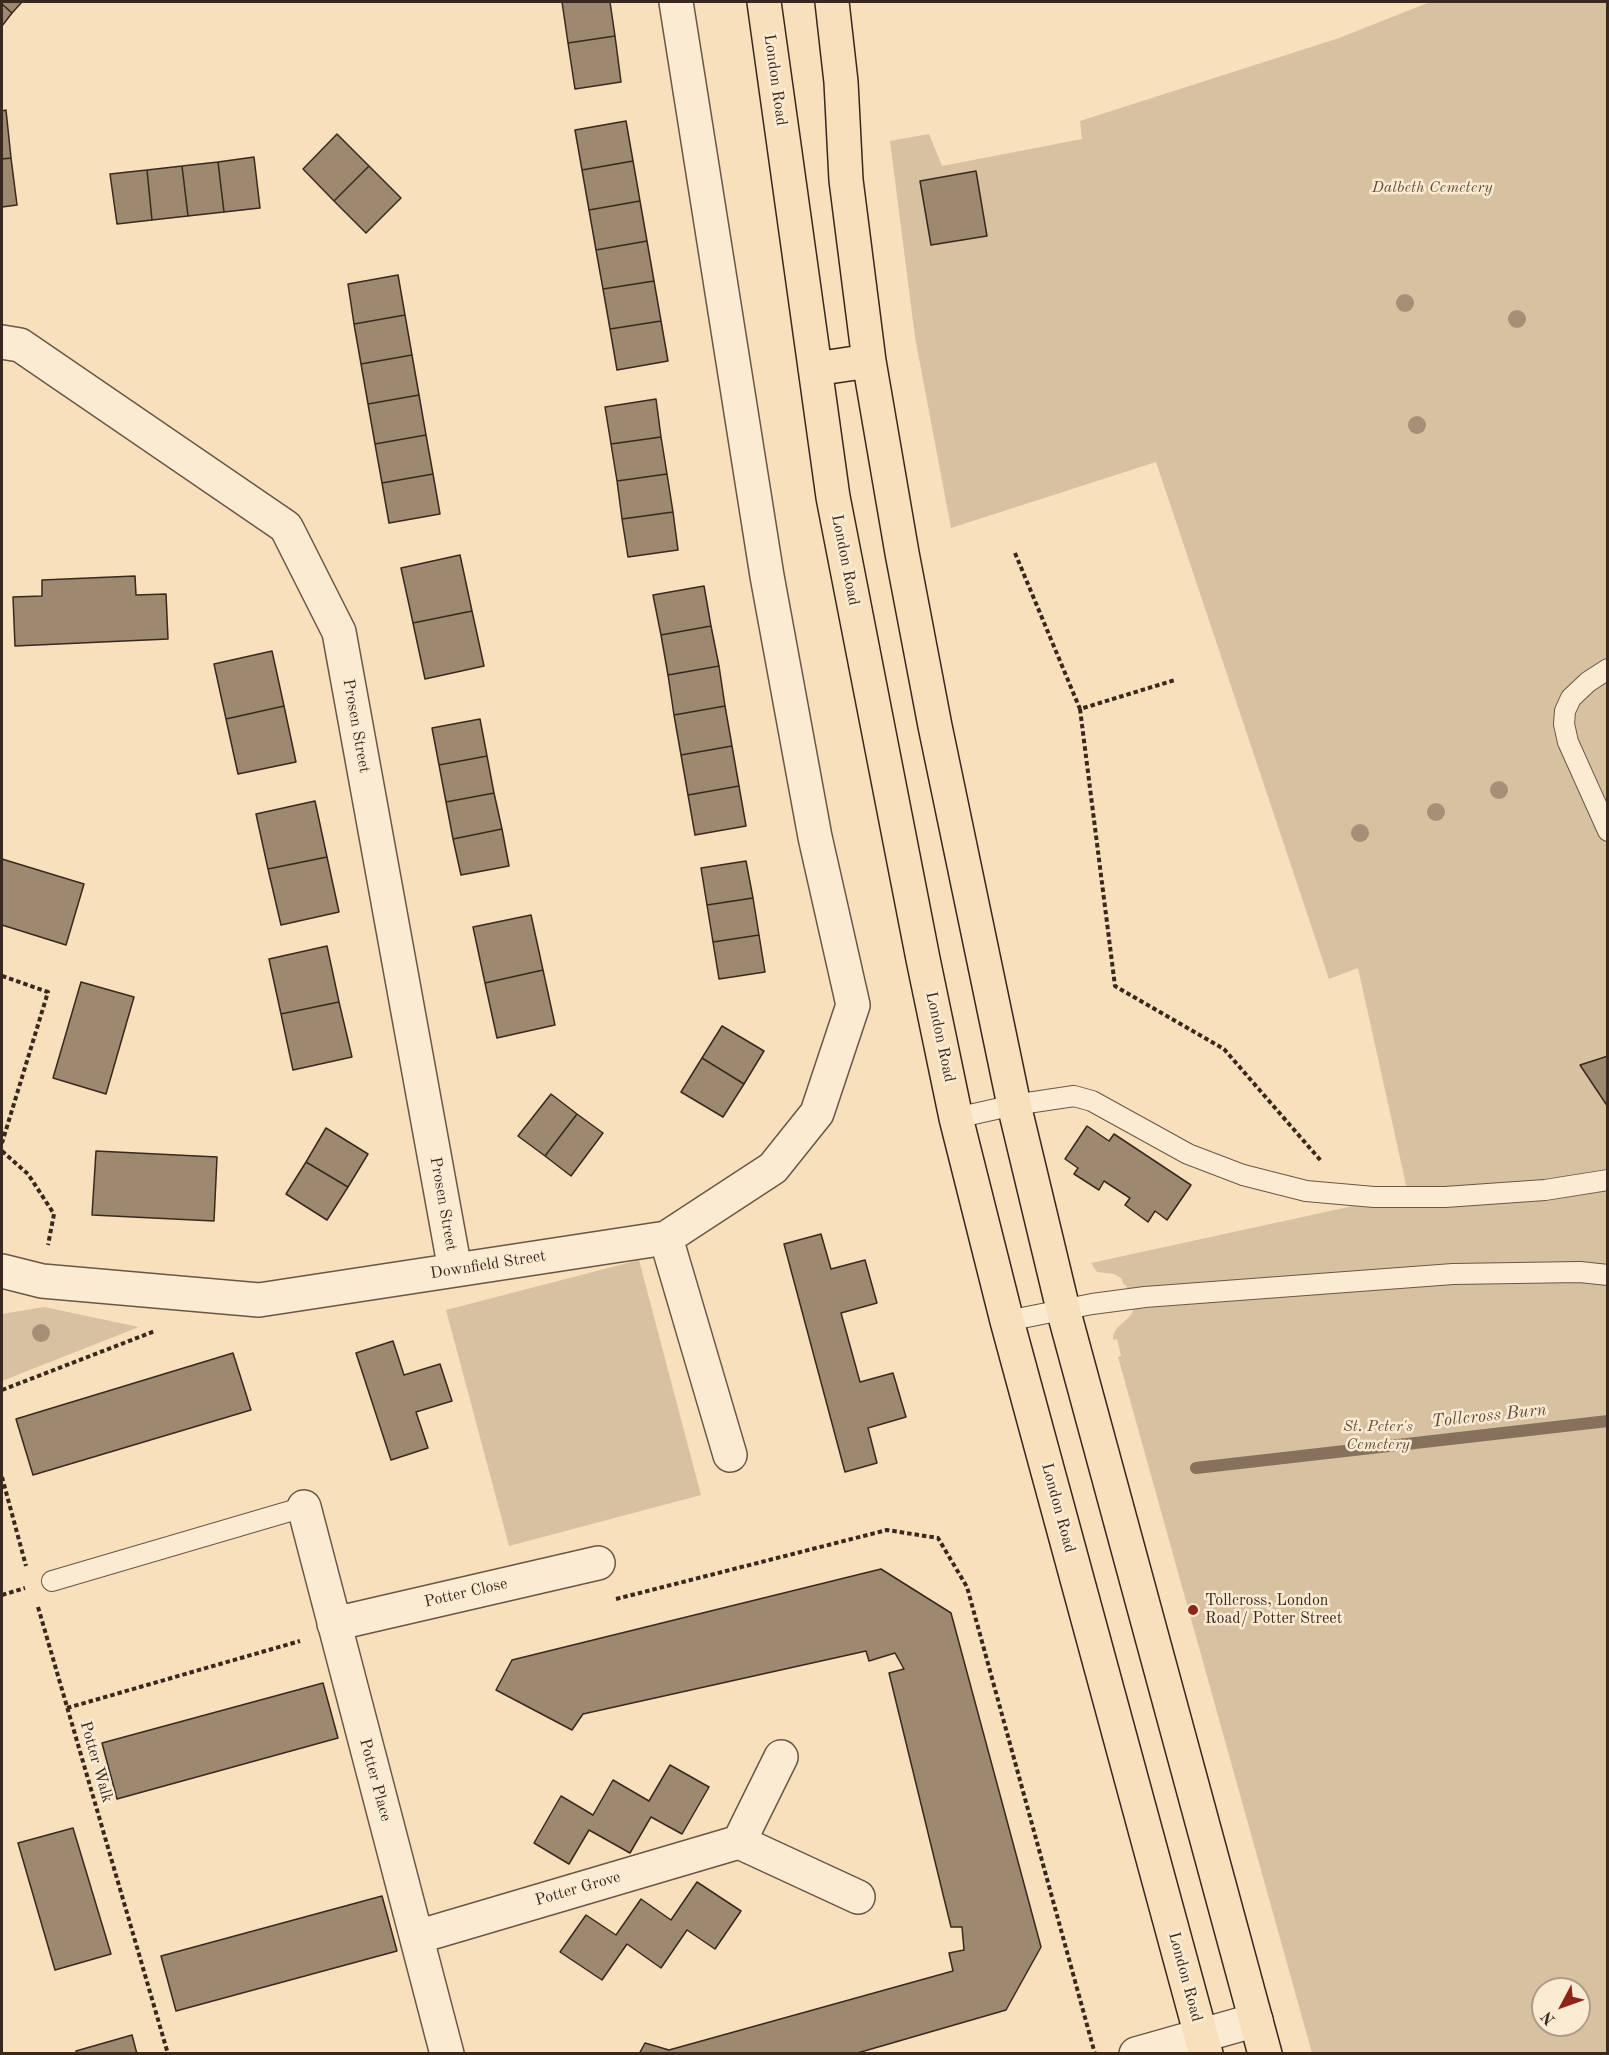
<!DOCTYPE html>
<style>
body{margin:0}
#map{position:relative;width:1609px;height:2055px;overflow:hidden;background:#f9e0bc;font-family:"Old Standard TT",serif}
canvas{display:block}
.frame{position:absolute;inset:0;border:3px solid #39281e;pointer-events:none}
.north{position:absolute;left:1531px;top:1977px;width:60px;height:60px;box-sizing:border-box;background:#fbebd3;border:2px solid #ad9d8b;border-radius:50%;rotate:229deg;font-size:16px;font-weight:700;line-height:24px;text-align:center;color:#39281e}
.north::after{content:'';display:block;margin:auto;width:21px;height:27px;background:#8f2418;clip-path:polygon(50% 0,100% 100%,50% 72%,0 100%)}
</style>
<div id="map">
<canvas width="1609" height="2055"></canvas>
<div class="frame"></div>
<div class="north">N</div>
</div>
<script>
const ctx = document.querySelector('canvas').getContext('2d');
ctx.lineJoin = 'round';
function paint(path, color) {
  ctx.fillStyle = color;
  ctx.fill(path, 'evenodd');
}
function stroke(path, color, width, dash) {
  ctx.strokeStyle = color;
  ctx.lineWidth = width;
  ctx.lineCap = dash ? 'butt' : 'round';
  ctx.setLineDash(dash || []);
  ctx.stroke(path);
}
function write(font, color, halo, rows, align = 'center') {
  ctx.font = font + ' "Old Standard TT",serif';
  ctx.lineWidth = 5;
  ctx.setLineDash([]);
  ctx.textBaseline = 'middle';
  ctx.strokeStyle = halo;
  ctx.fillStyle = color;
  for (const [text, x, y, turn = 0] of rows) {
    ctx.save();
    ctx.translate(x, y);
    ctx.rotate((+turn || 0) * Math.PI / 180);
    ctx.textAlign = isNaN(turn) ? turn : align;
    if (halo) ctx.strokeText(text, 0, 0);
    ctx.fillText(text, 0, 0);
    ctx.restore();
  }
}
const green = new Path2D(`
 M1430,2h177v2051h-295l-194,-696 3,-1 -4,-17 -4,1v-3c3,-13 16,-16 20,-26l-7,-26h-2l-3,-7 -7,-4 -17,-2 -6,-9 317,-69 -50,-226 -29,11 -173,-517 -205,66 -36,-191 -25,-196 39,-7 13,32 140,-27 -2,-18 259,-83zM1543,1989h36v36h-36z
 M639,1260l62,235 -192,51 -63,-236z
 M44,1307l95,20 -137,54v-67z`);
const stream = new Path2D(`
 M1196,1468l412,-47`);
const building = new Path2D(`
 M2,2h20l-10,11 -10,-9z
 M562,2h48l5,34 -47,7z
 M2,4l10,9 -10,13z
 M615,36l6,46 -46,7 -7,-46z
 M6,110l5,48 -9,1v-48z
 M626,121l7,40 -51,9 -7,-40z
 M337,134l32,32 -35,35 -31,-32z
 M254,157l6,51 -36,4 -6,-50z
 M11,158l6,47 -15,2v-48z
 M633,161l7,40 -51,9 -7,-40z
 M218,162l6,50 -36,4 -6,-50z
 M182,166l6,50 -36,4 -5,-50z
 M369,166l32,32 -35,35 -32,-32z
 M147,170l5,50 -35,4 -7,-50z
 M976,171l11,65 -56,9 -11,-64z
 M640,201l7,40 -51,9 -7,-40z
 M647,241l7,40 -51,8 -7,-39z
 M398,275l7,40 -51,9 -6,-40z
 M654,281l7,40 -51,8 -7,-40z
 M405,315l7,40 -51,9 -7,-40z
 M661,321l7,40 -51,9 -7,-41z
 M412,355l7,40 -51,9 -7,-40z
 M419,395l7,40 -51,9 -7,-40z
 M656,399l5,38 -50,7 -6,-37z
 M426,435l7,39 -51,9 -7,-39z
 M661,437l6,37 -50,7 -6,-37z
 M433,474l7,40 -51,9 -7,-40z
 M667,474l6,38 -51,7 -5,-38z
 M673,512l5,38 -50,7 -6,-38z
 M460,555l12,56 -59,12 -12,-55z
 M135,576l1,19 30,-1 2,45 -153,7 -2,-49 29,-1v-16z
 M704,586l7,40 -50,9 -8,-40z
 M472,611l12,55 -59,13 -12,-56z
 M711,626l8,40 -51,9 -7,-40z
 M272,651l12,55 -58,13 -12,-55z
 M719,666l6,40 -51,9 -6,-40z
 M284,706l12,56 -58,12 -12,-55z
 M725,706l7,40 -51,9 -7,-40z
 M480,719l7,37 -48,9 -7,-37z
 M732,746l7,40 -51,9 -7,-40z
 M487,756l7,37 -48,9 -7,-37z
 M739,786l7,40 -51,9 -7,-40z
 M494,793l8,36 -49,10 -7,-37z
 M315,801l12,56 -59,12 -12,-55z
 M502,829l7,37 -48,9 -8,-36z
 M327,857l12,55 -58,13 -13,-56z
 M2,859l82,25 -18,61 -64,-20z
 M746,861l7,37 -46,7 -6,-37z
 M753,898l6,37 -46,7 -6,-37z
 M531,915l12,55 -58,13 -12,-56z
 M759,935l6,37 -46,7 -6,-37z
 M327,946l12,56 -58,12 -12,-55z
 M543,970l12,55 -58,13 -12,-55z
 M81,982l53,15 -28,97 -53,-16z
 M339,1002l13,55 -59,13 -12,-56z
 M722,1026l42,25 -20,33 -42,-26z
 M1608,1056v51l-28,-42z
 M702,1058l42,26 -21,33 -42,-25z
 M551,1094l26,20 -32,42 -27,-20z
 M577,1114l26,19 -32,43 -26,-20z
 M1087,1126l22,15 5,-7 77,51 -24,35 -12,-9 -7,11 -23,-17 5,-7 -26,-17 -5,9 -25,-16 4,-6 -13,-9z
 M326,1128l42,26 -20,33 -42,-25z
 M96,1151l121,6 -3,64 -122,-6z
 M306,1162l42,25 -21,33 -41,-26z
 M821,1234l10,35 34,-9 12,43 -36,10 19,69 33,-9 13,44 -38,11 9,35 -32,9 -61,-228z
 M393,1341l11,34 36,-11 12,37 -36,11 12,36 -37,12 -35,-107z
 M233,1353l18,57 -218,65 -17,-56z
 M881,1569l70,44 90,334 -35,63 -152,44h-215l6,-11 24,7 284,-79 -4,-18 15,-3 -2,-23h-11l-62,-254 15,-4 -9,-16 -26,8 -3,-10 -283,63 -11,16 -76,-40 16,-30z
 M323,1683l15,55 -221,61 -15,-56z
 M670,1765l39,22 -27,47 -31,-17 -21,36 -41,-23 -20,34 -35,-21 27,-47 32,19 20,-35 36,21z
 M73,1828l38,126 -56,16 -37,-127z
 M697,1882l44,29 -26,38 -28,-19 -26,38 -34,-24 -25,36 -42,-28 26,-37 30,20 25,-36 30,21z
 M382,1896l15,55 -221,60 -15,-55z
 M132,2035l5,19h-60l-1,-3z`);
const path = new Path2D(`
 M1015,553l65,156 95,-29
 M1080,709l35,277 109,63 98,113
 M2,976l46,16 -46,151
 M2,1151l26,23 26,40 -6,31
 M2,1390l153,-59
 M2,1477l24,89
 M2,1595l23,-7
 M616,1599l271,-69 51,8 29,49 128,467
 M38,1607l130,447
 M67,1708l233,-67`);
const lane = new Path2D(`
 M1608,669l-20,13 -17,16 -6,13 -1,13 4,18 40,89
 M956,1118l58,-13 60,-9 18,5 96,53 55,21 63,16 68,6h71l100,-7 63,-10
 M1007,1321l85,-17 53,-7 308,-23 127,-2 28,3
 M52,1581l252,-74`);
const street = new Path2D(`
 M2,342l18,3 266,182 53,105 116,638
 M666,1238l64,217
 M2,1271l40,10 217,19 407,-62 107,-70 44,-55 36,-108 -38,-168 -48,-261 -91,-574
 M304,1507l143,547
 M334,1624l264,-61
 M739,1842l42,-85
 M417,1937l322,-95 119,55
 M1136,2054l120,-34`);
const primary = new Path2D(`
 M764,2l69,495 90,462 33,159 51,203 199,733
 M832,2l9,80 5,98 23,181 33,192 33,173 79,379 49,204 202,745
 M815,369l54,-8`);
const trees = [
 [1405,303],
 [1517,319],
 [1417,425],
 [1499,790],
 [1436,812],
 [1360,833],
 [41,1333]
];
const markers = [
 [1193,1610,6,"#8f2418"]
];
const streetNames = [
 ["London Road",775,80,82],
 ["London Road",845,560,79],
 ["Prosen Street",356,726,80],
 ["London Road",940,1037,78],
 ["Prosen Street",443,1204,80],
 ["Downfield Street",488,1265,-9],
 ["London Road",1058,1508,75],
 ["Potter Close",466,1593,-13],
 ["Potter Walk",96,1762,74],
 ["Potter Place",375,1780,75],
 ["Potter Grove",578,1889,-16],
 ["London Road",1185,1977,75]
];
const parkNames = [
 ["Dalbeth Cemetery",1432,188],
 ["St. Peter's",1378,1427],
 ["Cemetery",1378,1445]
];
const poiNames = [
 ["Tollcross, London",1205,1601],
 ["Road/ Potter Street",1205,1619]
];
const waterNames = [
 ["Tollcross Burn",1489,1416,-6]
];
paint(green, '#d8c1a1');
stroke(stream, '#85715c', 12);
paint(building, '#9d8870');
stroke(building, '#39281e', 1.5);
stroke(lane, '#695646', 22);
stroke(street, '#695646', 36);
stroke(primary, '#39281e', 36);
stroke(path, '#39281e', 4, [4.5, 3]);
stroke(lane, '#fbebd3', 20);
stroke(street, '#fbebd3', 33);
stroke(primary, '#f9e0bc', 33);
ctx.fillStyle = '#a59077';
for (const [x, y] of trees) {
  ctx.beginPath();
  ctx.arc(x, y, 9, 0, 2 * Math.PI);
  ctx.fill();
}
for (const [x, y, r, color] of markers) {
  const dot = new Path2D();
  dot.arc(x, y, r, 0, 2 * Math.PI);
  ctx.fillStyle = color;
  ctx.fill(dot);
  stroke(dot, '#fbebd3', 2);
}
write('16px', '#39281e', '#fbebd3', streetNames);
write('italic 16px', '#614e3f', '#fbebd3', parkNames);
write('16px', '#39281e', '#fbebd3', poiNames, 'left');
write('italic 18px', '#5f4c3d', '#fbebd3', waterNames);
</script>
